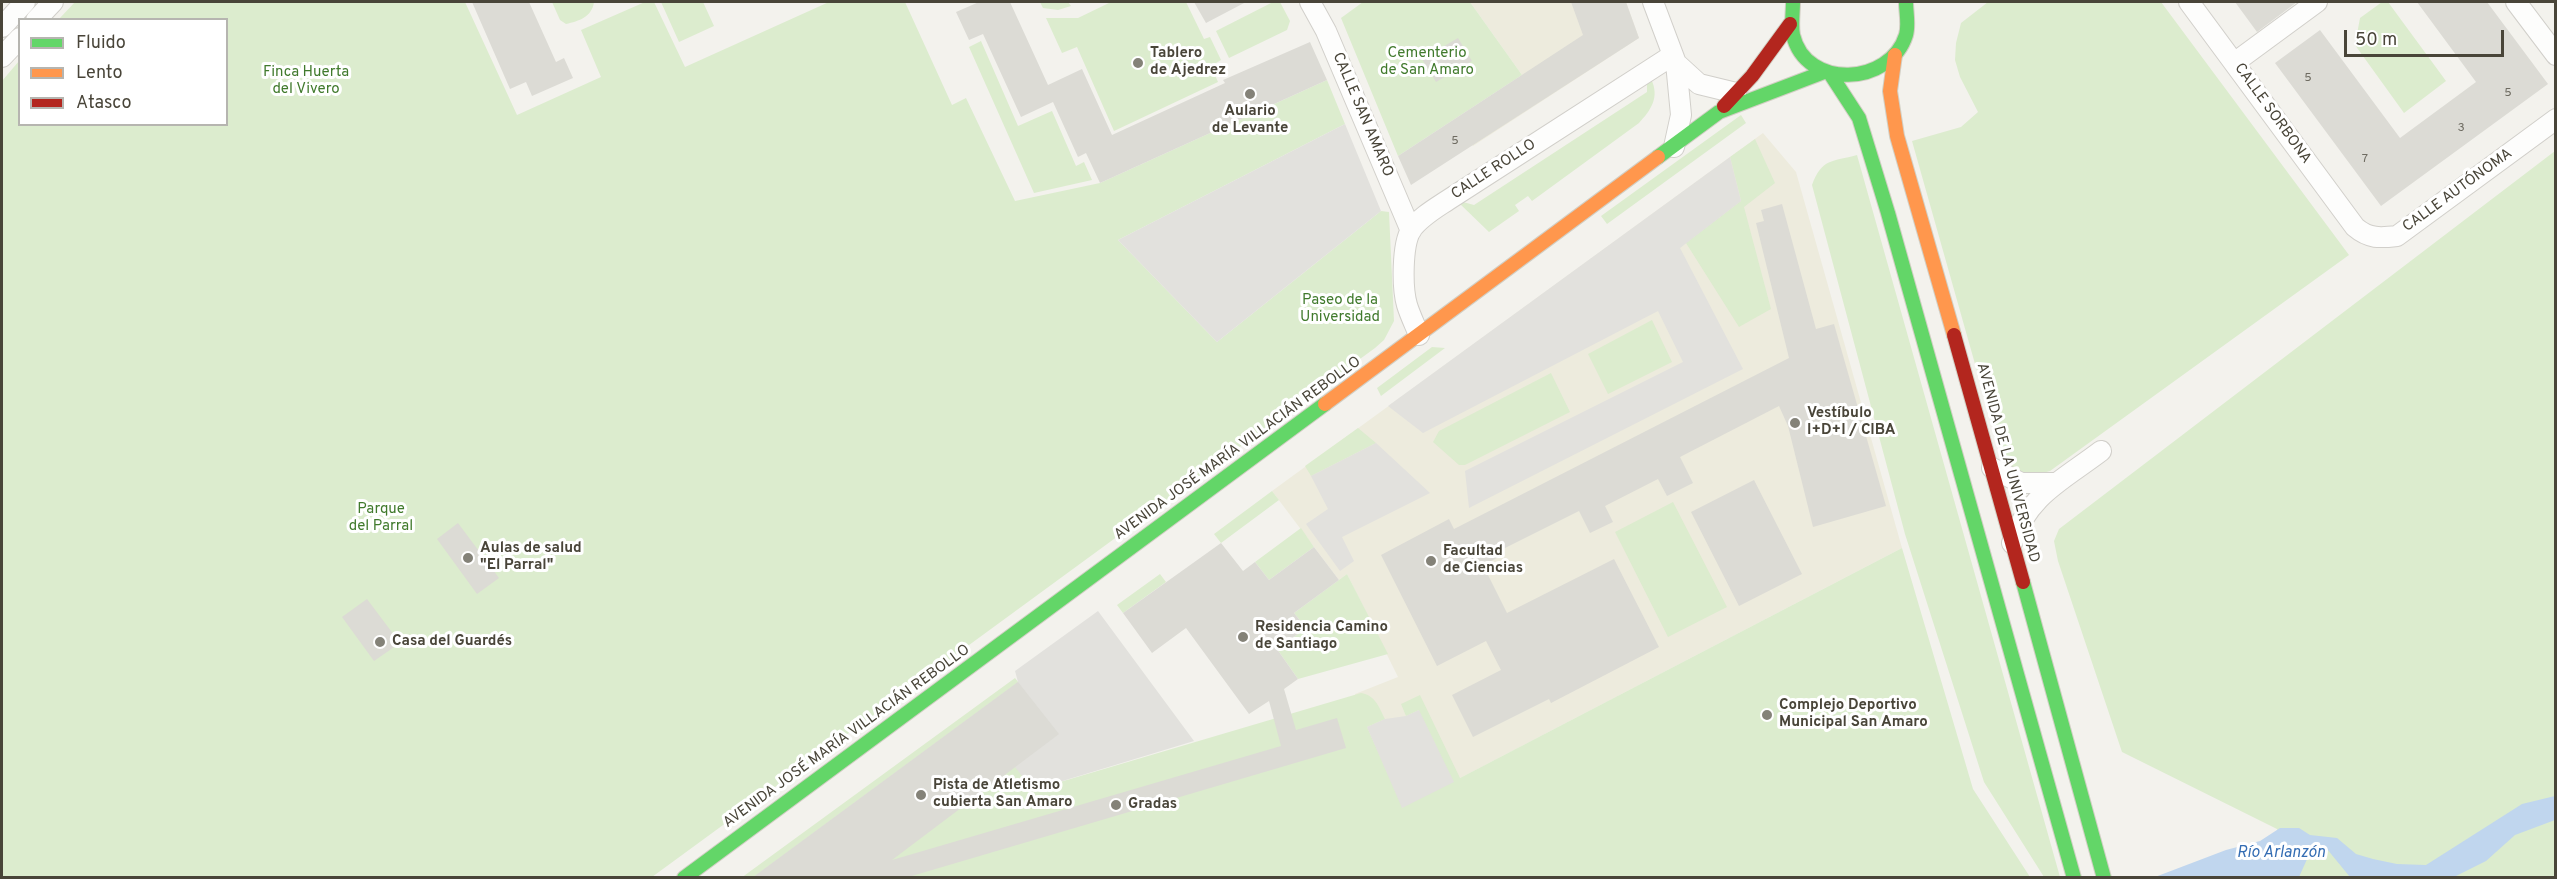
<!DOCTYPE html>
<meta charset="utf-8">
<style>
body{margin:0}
#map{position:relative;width:2557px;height:879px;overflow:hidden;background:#f3f2ed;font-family:Overpass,sans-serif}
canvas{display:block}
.frame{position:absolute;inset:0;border:3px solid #494539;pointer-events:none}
.legend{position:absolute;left:18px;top:18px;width:210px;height:108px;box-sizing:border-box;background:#fff;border:2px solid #b6b5b0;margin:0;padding:8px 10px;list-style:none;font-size:18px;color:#494539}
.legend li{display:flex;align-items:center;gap:12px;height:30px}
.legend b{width:30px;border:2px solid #b6b5b0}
.scale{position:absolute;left:2344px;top:30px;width:160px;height:27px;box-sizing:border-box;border:3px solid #494539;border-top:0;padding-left:8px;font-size:18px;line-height:21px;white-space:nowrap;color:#494539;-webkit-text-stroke:4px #fff;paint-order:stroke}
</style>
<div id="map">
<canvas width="2557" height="879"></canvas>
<div class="frame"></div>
<ul class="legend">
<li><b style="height:8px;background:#63d668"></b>Fluido</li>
<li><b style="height:8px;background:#ff974d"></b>Lento</li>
<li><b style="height:8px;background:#b3261e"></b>Atasco</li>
</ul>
<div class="scale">50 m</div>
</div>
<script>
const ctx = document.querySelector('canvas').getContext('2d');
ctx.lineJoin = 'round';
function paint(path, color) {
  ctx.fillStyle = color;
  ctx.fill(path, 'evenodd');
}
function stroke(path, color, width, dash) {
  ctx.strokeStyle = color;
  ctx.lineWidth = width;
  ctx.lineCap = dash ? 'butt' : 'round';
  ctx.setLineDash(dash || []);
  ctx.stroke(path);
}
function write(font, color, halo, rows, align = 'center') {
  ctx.font = font + ' Overpass,sans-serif';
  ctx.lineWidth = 6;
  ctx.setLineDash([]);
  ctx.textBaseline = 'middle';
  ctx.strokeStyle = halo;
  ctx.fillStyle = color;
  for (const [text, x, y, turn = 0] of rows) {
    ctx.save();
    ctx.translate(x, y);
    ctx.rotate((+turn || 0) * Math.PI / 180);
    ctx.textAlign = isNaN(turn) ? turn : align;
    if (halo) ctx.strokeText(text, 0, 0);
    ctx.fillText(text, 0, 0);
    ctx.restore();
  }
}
const education = new Path2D(`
 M1470,2h156l13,36 -166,108 -18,-26 67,-45z
 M1763,133l33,39 106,376 -507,264 -40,-118 43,-17 -51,-103 -8,6 -67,-89z`);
const green = new Path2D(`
 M75,2h390l52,113 84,-38 -20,-47 64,-28h9l31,65 144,-65h76l47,103 14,-7 49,103 85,-18 227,-103 18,44 -227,116 99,102 164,-131 8,1 5,109 -10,19 -9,8 -723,529h-650v-796l17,-20 1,63h206v-104l-167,-1z
 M552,2h42c-2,15 -15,19 -28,22l-6,-4z
 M661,2h42l11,24 -35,16z
 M1040,2h28l3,4 -13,4 -15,-2z
 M1111,2h75l18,37 6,-2 11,23 -10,6 7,16 -104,49 -37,-84 -15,6 -16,-35h32z
 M1273,2h7l10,19 -3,9 -58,28 -13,-27z
 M1363,2h107l52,73 -124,81 -57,-138z
 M1988,2h173l188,253 -299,216c-25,8 -32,3 -49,-15l-89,-315 49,-14 17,-15 -18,-35 -5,-17 1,-17 5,-20z
 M2382,2h6l58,79 -42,32 -49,-68 5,-27z
 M981,41l37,85 34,-15 24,55 8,-4 8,18 -58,13 -65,-146z
 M1651,79c9,18 0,31 -12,44l-107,78 -4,-5 -13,9 4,6 -30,21 -29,-28 3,-2 11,3 173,-113v-10z
 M1741,115l5,8 -139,101 -6,-8z
 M1755,139l20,44 -31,24 27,102 -32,18 -53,-84 55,-42 -11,-44z
 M2555,151v726h-266l-12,-48 -155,-77 -64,-191 -4,-20 5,-12z
 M1857,155l203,722h-16l-60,-95 -79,-248 -93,-349c10,-27 20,-23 45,-30z
 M1652,320l20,42 -64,32 -20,-40z
 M1432,347l13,1 -64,48 -4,-8z
 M1551,373l19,39 -105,53h-6l-26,-23 6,-11z
 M1358,428l18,15 -65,33 -6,-10z
 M1272,491l7,9 -58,43 -7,-9z
 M1673,502l54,105 -59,30 -53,-105z
 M1301,528l13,19 -45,33 -14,-18z
 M1902,548l71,241 57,88 -1289,1 274,-200 44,56 -26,56 328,-97c14,2 18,14 24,26l-18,8 36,81 16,-98 -13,6 -5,-12 19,-9 40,83z
 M1160,574l6,8 -43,31 -6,-8z
 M1347,574l41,80 -90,25 -21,-30 29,-21 -12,-15z`);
const parking = new Path2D(`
 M1345,124l36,87 -164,131 -99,-102z
 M1730,157l11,44 -61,47 63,121 -274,139 -4,-37 218,-109 -25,-51 -235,122 -35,-27z
 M1376,443l54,50 -88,44 12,24 -14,10 -34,-47 22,-15 -17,-33z
 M1098,611l96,130 -161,49 -18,-23 -150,110 -113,1 266,-196 -3,-11z
 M1419,710l35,72 -52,26 -35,-81 18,-8 21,-3z`);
const water = new Path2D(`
 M2555,796v24l-40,15 -29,26 -32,16h-104l-23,-28 -19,8 -9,20h-144l71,-27 34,-9 20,-13h19l11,7 27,3 19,16 17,5 24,5 29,1 96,-61z`);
const building = new Path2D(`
 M472,2h57l27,60 8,-4 9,20 -41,18 -6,-14 -16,7z
 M979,2h31l38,83 34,-16 30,66 113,-52 -2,-3 87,-38 17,38 -227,103 -14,-30 -8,4 -25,-55 -32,15 -38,-83 -14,6 -13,-28z
 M1194,2h52l-40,21z
 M1571,2h55l13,36 -228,147 -13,-29 185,-121z
 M2235,2h62l-40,30z
 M2417,2h70l61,82 -167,122 -106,-143 45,-33 80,108 76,-56z
 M1458,38l14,23 -36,21 -14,-23z
 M1782,204l34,125 18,-5 52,182 -73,21 -25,-101 -9,-20 -99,51 13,26 -26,13 -9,-17 -53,27 8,16 -23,11 -11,-22 -82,41 2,5 -16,8 24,48 107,-54 45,88 -108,56 -2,-4 -76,38 -21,-42 49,-25 -15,-29 -49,25 -56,-111 68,-36 5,10 335,-171 -33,-135 8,-2 -3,-11z
 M1754,480l48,94 -63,32 -48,-94z
 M458,523l41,55 -22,16 -40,-55z
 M1221,543l22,28 12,-9 14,18 45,-33 25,33 -45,33 12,15 -29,21 21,30 -14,10 12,41 41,-12 9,30 -441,130h-153l266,-196 41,52 -167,126 389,-114 -12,-45 -20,13 -63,-86 -34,25 -29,-40z
 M367,599l33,44 -26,18 -32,-44z`);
const street = new Path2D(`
 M1310,2l16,29 85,200
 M1653,2l23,61 5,52 -7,32
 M2189,2l166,225c14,12 25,11 42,9l159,-117
 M2516,2l40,53
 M36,20l17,-18
 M2,27l23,-25
 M2,57l18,-19
 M1676,63l23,21 37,9
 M2234,63l83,-61
 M1419,335c-4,-10 -9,-20 -12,-30 -5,-17 -5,-60 4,-75 9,-13 25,-22 37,-30l225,-145
 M1992,468l29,15h35
 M2012,543c16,-48 51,-63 89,-92`);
const fast = new Path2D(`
 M1793,2c0,10 -2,23 0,33 13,55 97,51 113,0 3,-10 0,-23 0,-33
 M1831,75l28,43 29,95 186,665
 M1658,157l61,-45 105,-40
 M2023,582l81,296
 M684,878l641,-474`);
const slow = new Path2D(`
 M1895,55l-5,36 7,45 57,199
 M1325,404l333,-247`);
const jam = new Path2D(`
 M1724,106l28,-30 38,-52
 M1954,335l69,247`);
const markers = [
 [1138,63,6,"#848278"],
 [1250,94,6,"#848278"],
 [1795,423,6,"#848278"],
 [468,558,6,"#848278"],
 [1431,561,6,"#848278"],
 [1243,637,6,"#848278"],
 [380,642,6,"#848278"],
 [1767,715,6,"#848278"],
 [921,795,6,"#848278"],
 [1116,805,6,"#848278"]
];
const numberNames = [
 ["5",2308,79],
 ["5",2508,94],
 ["3",2461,129],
 ["5",1455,142],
 ["7",2365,160]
];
const poiNames = [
 ["Tablero",1150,54],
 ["de Ajedrez",1150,71],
 ["Aulario",1250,112,"center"],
 ["de Levante",1250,129,"center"],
 ["Vestíbulo",1807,414],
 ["I+D+I / CIBA",1807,431],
 ["Aulas de salud",480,549],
 ["\"El Parral\"",480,566],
 ["Facultad",1443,552],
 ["de Ciencias",1443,569],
 ["Residencia Camino",1255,628],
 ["de Santiago",1255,645],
 ["Casa del Guardés",392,642],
 ["Complejo Deportivo",1779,706],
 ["Municipal San Amaro",1779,723],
 ["Pista de Atletismo",933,786],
 ["cubierta San Amaro",933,803],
 ["Gradas",1128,805]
];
const parkNames = [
 ["Cementerio",1427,54],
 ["de San Amaro",1427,71],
 ["Finca Huerta",306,73],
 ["del Vivero",306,90],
 ["Paseo de la",1340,301],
 ["Universidad",1340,318],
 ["Parque",381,510],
 ["del Parral",381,527]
];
const streetNames = [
 ["CALLE SORBONA",2272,114,54],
 ["CALLE SAN AMARO",1362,115,67],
 ["CALLE ROLLO",1494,170,-33],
 ["CALLE AUTÓNOMA",2458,191,-36],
 ["AVENIDA JOSÉ MARÍA VILLACIÁN REBOLLO",1238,449,-36],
 ["AVENIDA DE LA UNIVERSIDAD",2007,463,75],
 ["AVENIDA JOSÉ MARÍA VILLACIÁN REBOLLO",847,737,-36]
];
const waterNames = [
 ["Río Arlanzón",2281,854]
];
paint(education, '#edebdd');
paint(green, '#dcecce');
paint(parking, '#e2e1dd');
paint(water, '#c0d6ee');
paint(building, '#dcdbd5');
stroke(street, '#d1cfca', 22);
stroke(fast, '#d2cfc4', 16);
stroke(slow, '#d2cfc4', 16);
stroke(jam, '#d2cfc4', 16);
stroke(street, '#fdfdfc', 20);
stroke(fast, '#63d668', 14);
stroke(slow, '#ff974d', 14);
stroke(jam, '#b3261e', 14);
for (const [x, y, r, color] of markers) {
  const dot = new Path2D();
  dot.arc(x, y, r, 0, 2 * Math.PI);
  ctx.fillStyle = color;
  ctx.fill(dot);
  stroke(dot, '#fff', 2);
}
write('12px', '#6e6b61', null, numberNames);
write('bold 15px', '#494539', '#fff', poiNames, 'left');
write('15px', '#407a2c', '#fff', parkNames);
write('15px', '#494539', '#fff', streetNames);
write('italic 16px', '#346db3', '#fff', waterNames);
</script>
